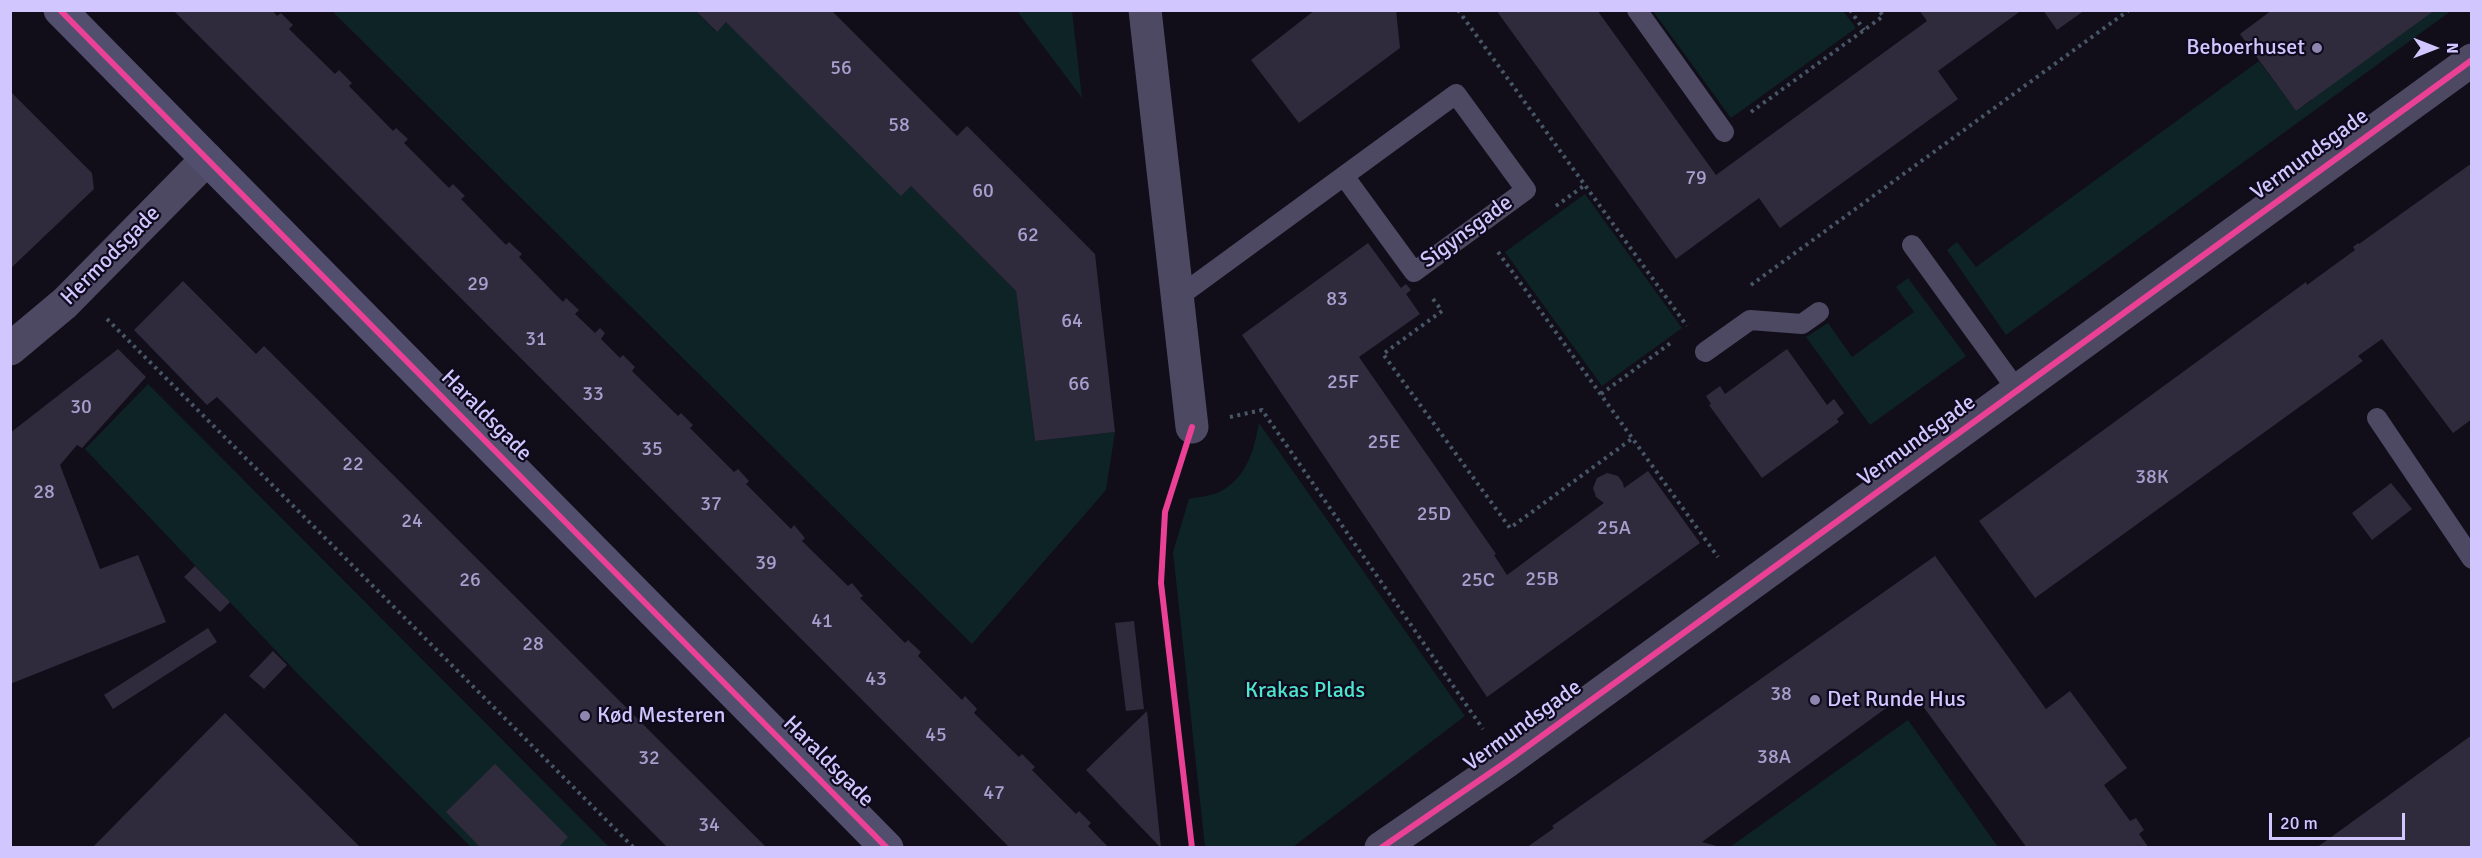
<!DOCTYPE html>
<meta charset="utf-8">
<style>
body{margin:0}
#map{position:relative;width:2482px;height:858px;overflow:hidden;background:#110e19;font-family:Signika,sans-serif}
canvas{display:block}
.frame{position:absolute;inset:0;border:12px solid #d2c6ff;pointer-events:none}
.north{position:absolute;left:2404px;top:18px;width:60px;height:60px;-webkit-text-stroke:4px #0f0a1d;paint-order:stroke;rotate:90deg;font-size:16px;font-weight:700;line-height:24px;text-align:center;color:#d2c6ff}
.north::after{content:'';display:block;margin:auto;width:21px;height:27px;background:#d2c6ff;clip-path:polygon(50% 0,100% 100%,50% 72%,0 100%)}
.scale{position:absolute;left:2269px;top:813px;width:136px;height:27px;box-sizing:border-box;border:3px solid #d2c6ff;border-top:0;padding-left:8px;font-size:18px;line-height:21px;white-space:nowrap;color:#d2c6ff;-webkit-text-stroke:4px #0f0a1d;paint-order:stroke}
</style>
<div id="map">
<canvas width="2482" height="858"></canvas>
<div class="frame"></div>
<div class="north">N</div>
<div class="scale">20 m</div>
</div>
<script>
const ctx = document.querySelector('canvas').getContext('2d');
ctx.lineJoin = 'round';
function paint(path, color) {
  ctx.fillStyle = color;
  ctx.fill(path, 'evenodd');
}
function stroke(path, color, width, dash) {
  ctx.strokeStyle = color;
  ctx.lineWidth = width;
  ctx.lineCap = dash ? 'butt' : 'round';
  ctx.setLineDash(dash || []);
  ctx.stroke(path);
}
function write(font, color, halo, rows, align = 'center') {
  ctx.font = font + ' Signika,sans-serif';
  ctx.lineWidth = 4.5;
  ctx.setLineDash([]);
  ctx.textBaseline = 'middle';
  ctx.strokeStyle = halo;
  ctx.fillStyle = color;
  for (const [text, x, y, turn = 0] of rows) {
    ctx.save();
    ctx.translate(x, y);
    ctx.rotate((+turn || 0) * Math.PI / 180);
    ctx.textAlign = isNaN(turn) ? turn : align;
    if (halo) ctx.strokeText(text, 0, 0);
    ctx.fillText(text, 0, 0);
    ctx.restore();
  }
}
const green = new Path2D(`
 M695,10l21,22 10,-10 185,164 105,105 19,150 80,-9 -9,58 -134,154 -640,-633z
 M1017,11h55l10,87z
 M1653,11h190l13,17 -125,90z
 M2272,11h179l-445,324 -59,-85 10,-8 19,25 283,-206 37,50 16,-11z
 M1585,194l97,134 -80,58 -97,-134z
 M1908,278l58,78 -96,69 -64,-88 22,-14 24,34 62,-45 -18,-25z
 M148,384l461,463h-138l-174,-174 -212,-224z
 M1259,423l206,293 -172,131h-88l-32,-295 16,-53c9,-2 23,-3 32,-8 26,-14 33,-41 38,-68z
 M1908,720l90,127h-268z`);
const building = new Path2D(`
 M173,10h99l5,6 4,-3 12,12 -4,4 46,45 4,-4 13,13 -3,3 44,45 3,-3 12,11 -4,4 45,45 4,-4 12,12 -4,3 45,46 3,-3 13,12 -3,3 44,45 3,-4 13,12 -4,4 20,19 5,-5 5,5 -4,6 19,19 3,-3 12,12 -3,4 46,45 3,-3 12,12 -3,3 44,44 4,-3 11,12 -3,3 45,45 3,-4 11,13 -3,3 46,45 4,-3 11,13 -3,2 45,45 3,-3 13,12 -3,4 44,44 3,-4 12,13 -3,4 45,44 3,-3 13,13 -3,3 44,44 3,-3 12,12 -3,3 21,22h-99z
 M695,10h136l126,126 10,-10 128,128 20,178 -80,9 -19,-150 -105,-105 -10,10 -175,-174 -9,10z
 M1315,10h81l4,38 -101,75 -48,-63z
 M1496,10h101l119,165 211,-154 -8,-11h103l-84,61 20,28 -178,129 -21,-30 -83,61z
 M2043,10h42l-28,20z
 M2272,10h163l-139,101 -56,-77z
 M10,91l82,82 2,16 -84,80z
 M2472,163v256l-19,14 -71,-94 -24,17 5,5 -328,237 -56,-77 327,-239 1,3 48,-35 -2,-3 5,-4 1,1z
 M1368,243l33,45 5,-4 5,6 -5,4 14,20 -61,43 137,197 -2,1 13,20 97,-72 -8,-6 -3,-9 4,-10 10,-5 11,3 5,7 1,5 24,-17 52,72 -213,154 -245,-362z
 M183,281l73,73 8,-8 503,502h-99l-451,-451 -10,8 -73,-75z
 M118,349l28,28 -64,71 -5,-3 -17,20 40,104 38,-14 28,67 -156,62v-251z
 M1787,349l40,56 7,-6 10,14 -7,6 2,3 -77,56 -53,-73 2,-1 -5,-8 14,-10 5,8z
 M2391,483l21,26 -40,31 -20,-27z
 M1935,556l111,153 24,-18 57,77 -23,17 26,36 6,-3 8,12 -5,4 10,14h-122l-116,-158 -209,152 22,6h-198l28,-20 -2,-2z
 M195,566l35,36 -10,10 -36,-35z
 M1134,621l10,88 -18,2 -11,-88z
 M208,628l9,14 -104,67 -9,-14z
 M273,651l14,14 -23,24 -15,-13z
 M1147,711l14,137 -75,-78z
 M225,713l136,135h-269z
 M2472,735v113h-156z
 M495,764l73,73 -10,11h-77l-35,-36z`);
const path = new Path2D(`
 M1458,10l229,316
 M1850,10l14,20
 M1751,112l127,-92 5,-4 -4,-6
 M1556,206l29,-21
 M1498,252l220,305
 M1751,285l378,-275
 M1433,299l9,12 -59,43 127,174 123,-90
 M107,319l527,529
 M1601,394l71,-52
 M1230,417l32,-7 221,319`);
const lane = new Path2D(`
 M1637,10l87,122
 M1912,245l105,145
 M1177,298l279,-204 70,96 -112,82 -70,-96
 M1705,352l45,-32 52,4 17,-12
 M2377,418l95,141`);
const street = new Path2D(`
 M1145,10l47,417
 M10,349l55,-46 142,-144
 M1381,848l125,-86 966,-702`);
const secondary = new Path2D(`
 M60,10l827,838`);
const cycleway = new Path2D(`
 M60,10l827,838
 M1192,427l-27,85 -4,71 31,265
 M1381,848l125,-86 966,-702`);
const markers = [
 [2317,48,6,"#8e86ae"],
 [1815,700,6,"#8e86ae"],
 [585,716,6,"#8e86ae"]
];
const numberNames = [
 ["56",841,69],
 ["58",899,126],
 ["79",1696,179],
 ["60",983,192],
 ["62",1028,236],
 ["29",478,285],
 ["83",1337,300],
 ["64",1072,322],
 ["31",536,340],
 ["25F",1343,383],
 ["66",1079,385],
 ["33",593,395],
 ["30",81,408],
 ["25E",1384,443],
 ["35",652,450],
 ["22",353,465],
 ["38K",2152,478],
 ["28",44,493],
 ["37",711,505],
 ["25D",1434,515],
 ["24",412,522],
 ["25A",1614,529],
 ["39",766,564],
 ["25B",1542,580],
 ["26",470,581],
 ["25C",1478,581],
 ["41",822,622],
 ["28",533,645],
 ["43",876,680],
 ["38",1781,695],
 ["45",936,736],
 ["38A",1774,758],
 ["32",649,759],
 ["47",994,794],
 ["34",709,826]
];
const poiNames = [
 ["Beboerhuset",2305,48,"right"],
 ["Det Runde Hus",1827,700],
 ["Kød Mesteren",597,716]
];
const streetNames = [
 ["Vermundsgade",2310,155,-36],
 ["Sigynsgade",1467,232,-36],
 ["Hermodsgade",111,256,-45],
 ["Haraldsgade",486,416,45],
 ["Vermundsgade",1917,441,-36],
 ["Vermundsgade",1523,726,-36],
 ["Haraldsgade",828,762,45]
];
const parkNames = [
 ["Krakas Plads",1305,691]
];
paint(green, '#0e2326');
paint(building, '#2f2b3d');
stroke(path, '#485767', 4, [3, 4.5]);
stroke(lane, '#4d4963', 20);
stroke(street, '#4d4963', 33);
stroke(secondary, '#524f6e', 33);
stroke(cycleway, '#ea4096', 6);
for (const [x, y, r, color] of markers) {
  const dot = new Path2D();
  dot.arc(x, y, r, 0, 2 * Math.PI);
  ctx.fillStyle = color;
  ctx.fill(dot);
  stroke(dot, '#0f0a1d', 2);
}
write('20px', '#a99fce', null, numberNames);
write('22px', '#d2c6ff', '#0f0a1d', poiNames, 'left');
write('22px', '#d2c6ff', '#0f0a1d', streetNames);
write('22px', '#4be6cd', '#0f0a1d', parkNames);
</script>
